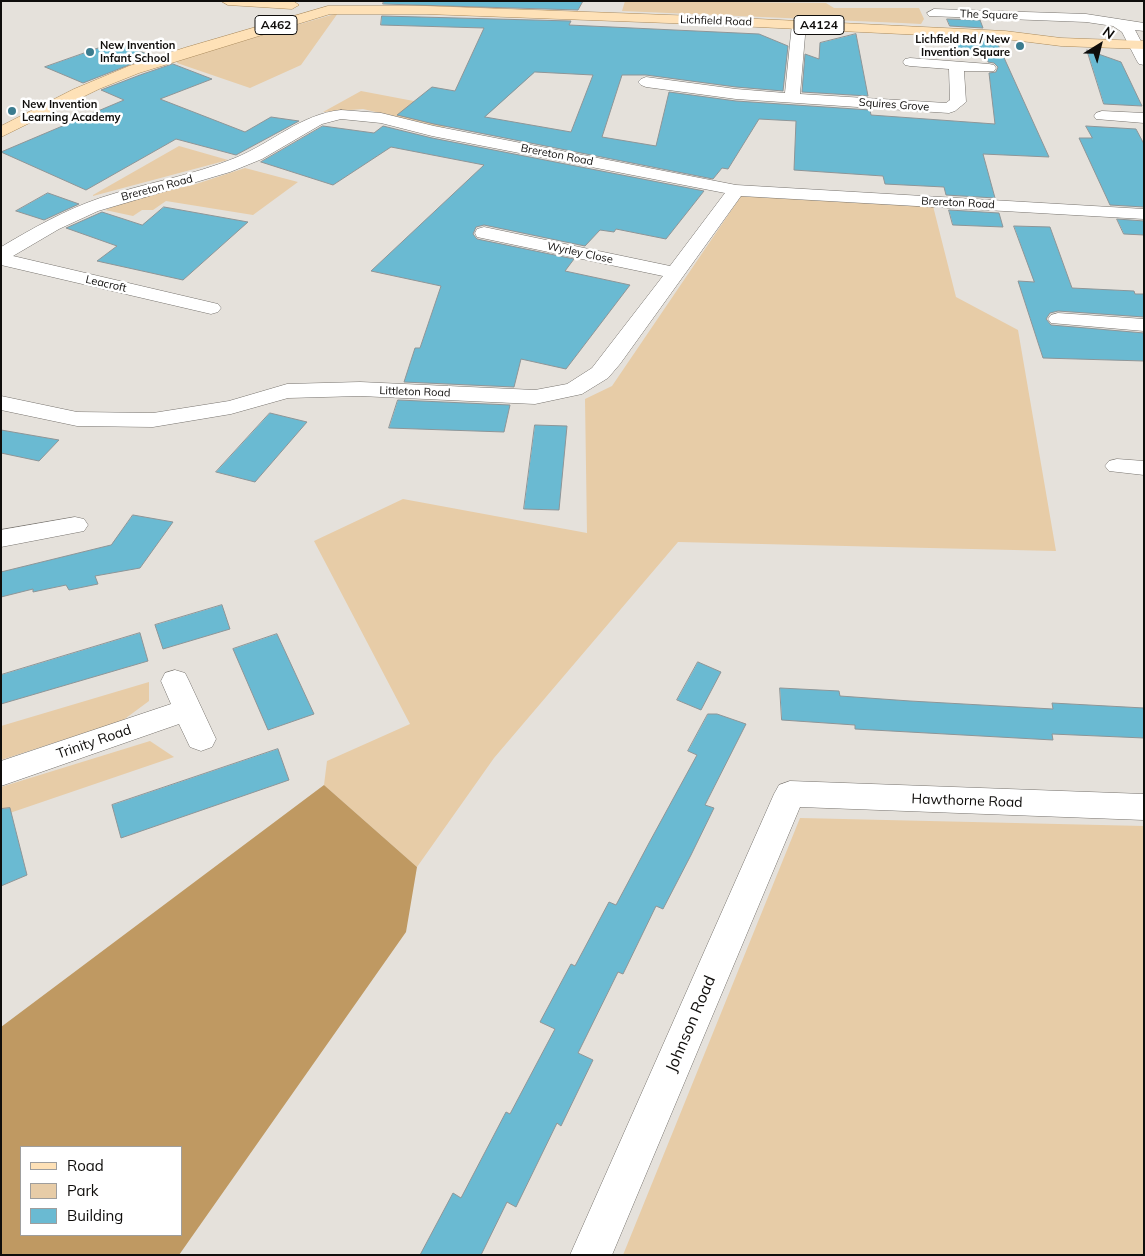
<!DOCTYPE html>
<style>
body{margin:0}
#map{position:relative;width:1145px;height:1256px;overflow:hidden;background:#e5e1db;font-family:Mulish,sans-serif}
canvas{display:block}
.frame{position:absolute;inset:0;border:2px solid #0f0d0b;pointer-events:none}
.legend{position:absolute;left:20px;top:1146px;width:162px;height:90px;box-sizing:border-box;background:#fff;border:1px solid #9f9e9d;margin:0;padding:6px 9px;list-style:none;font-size:15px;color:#0f0d0b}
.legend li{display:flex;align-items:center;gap:10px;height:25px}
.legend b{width:25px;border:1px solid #9f9e9d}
.north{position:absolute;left:1075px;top:20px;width:50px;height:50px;-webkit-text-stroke:4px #fff;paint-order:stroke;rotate:36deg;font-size:14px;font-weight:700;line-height:20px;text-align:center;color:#0f0d0b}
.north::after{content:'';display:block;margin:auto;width:18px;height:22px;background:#0f0d0b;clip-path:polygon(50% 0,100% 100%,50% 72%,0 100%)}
</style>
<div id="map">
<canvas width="1145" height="1256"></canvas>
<div class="frame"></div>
<ul class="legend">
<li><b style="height:6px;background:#fee1b7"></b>Road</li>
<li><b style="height:14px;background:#e7cca7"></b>Park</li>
<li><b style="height:14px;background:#6abad2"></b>Building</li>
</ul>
<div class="north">N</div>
</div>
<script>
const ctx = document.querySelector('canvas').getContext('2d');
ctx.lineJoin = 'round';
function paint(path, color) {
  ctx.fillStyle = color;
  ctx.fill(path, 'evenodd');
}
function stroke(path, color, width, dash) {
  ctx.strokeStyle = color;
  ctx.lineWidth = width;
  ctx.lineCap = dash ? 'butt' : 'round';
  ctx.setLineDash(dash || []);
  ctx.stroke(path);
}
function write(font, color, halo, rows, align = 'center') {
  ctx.font = font + ' Mulish,sans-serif';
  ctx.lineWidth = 5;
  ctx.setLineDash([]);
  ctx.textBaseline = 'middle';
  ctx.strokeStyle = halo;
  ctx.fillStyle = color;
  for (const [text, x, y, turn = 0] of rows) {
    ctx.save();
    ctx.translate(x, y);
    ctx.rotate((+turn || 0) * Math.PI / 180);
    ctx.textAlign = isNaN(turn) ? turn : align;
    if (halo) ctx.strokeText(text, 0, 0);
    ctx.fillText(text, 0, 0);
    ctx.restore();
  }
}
const green = new Path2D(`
 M625,1l201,2 8,5h85l5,11 -3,5 -19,-1 -280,-12z
 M338,13l-37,52 -51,23 -73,-25 1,-3z
 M361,91l100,19 -17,18 -81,-19 -40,3z
 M179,146l49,14 -135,36v-1z
 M245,168l53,14 -45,33 -87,-14 -13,9h-11l-9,6 -28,-6 30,-12 58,-13z
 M741,196l192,10 23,91 62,33 38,221 -378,-9 -184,216 -77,109 -93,-82 3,-24 83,-37 -96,-183 89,-42 184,34 -2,-134 27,-13z
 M149,682v19l-27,20 -121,39v-34z
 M150,741l24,16 -173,59v-29z
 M800,818l344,8v429h-521z`);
const forest = new Path2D(`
 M324,785l93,82 -11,65 -227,323h-178v-228zM21,1147h160v88h-160z`);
const building = new Path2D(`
 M384,1h199l-5,9 -195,-6z
 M382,16l189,5 -2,4 190,9 29,12 -5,45 -47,-4 -90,-12h-24l-20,62 54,9 13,-54 67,9 134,9 1,5 124,9 -6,-51 7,-1 2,-5 -4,-4 -6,-1 -1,-5 -29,-2 -5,-17 43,2 53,117 -66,-3 12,44 -49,-3 -2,-8 -59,-3 -2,-8 -89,-6 2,-49 -37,-2 -31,50 -6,-1 -9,11 -279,-55 -37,-9 35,-28 23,4 29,-63 -103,-3zM535,72l58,3 -22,57 -86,-15z
 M947,19l33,1 3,8 -33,-2z
 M856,34l12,62 -66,-4 3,-38 14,5 1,-16z
 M116,42l36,14 -69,27 -38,-16z
 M1087,50l34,12 21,44 -38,-2z
 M173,64l39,15 -52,20 85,33 26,-15 28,4 -63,34 -60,-16 -90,51 -85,-38 123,-52 -23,-10 39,-15z
 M323,126l51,7 9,-7 49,12 272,53 -38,48 -50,-10 -2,3 -14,-2 -15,16 -101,-21 -8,2 -3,7 4,5 97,20 -9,12 65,14 -64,84 -45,-10 -7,28 -110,-5 11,-34h5l21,-62 -70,-15 113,-106 -93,-18 -58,38 -72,-23z
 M1086,126l50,3 8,15v63l-34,-2 -31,-67h13z
 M48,193l31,11 -35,16 -28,-9z
 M164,207l84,15 -65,58 -86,-19 20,-15 -51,-18 36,-16 40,13z
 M949,210l50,3 4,14 -50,-2z
 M1117,219l27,2v14l-20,-1z
 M1014,226l36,1 22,61 62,3 1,3h9v23l-86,-6 -8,2 -4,6 5,6 93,8v28l-101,-3 -25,-77 16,1z
 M398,400l112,5 -6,27 -115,-4z
 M270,413l37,9 -52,60 -39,-10z
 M535,425l32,1 -8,84 -35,-1z
 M1,430l58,10 -20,21 -38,-8z
 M133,515l40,7 -33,46 -45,8 3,8 -29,6 -3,-5 -33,7v-3l-32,8v-25l110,-27z
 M222,605l8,24 -67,20 -8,-24z
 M140,633l8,28 -147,43v-29z
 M277,634l37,80 -46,16 -35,-81z
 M698,662l23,10 -20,38 -24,-10z
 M780,688l59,3 1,5 70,5 143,8 -1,-6 92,5v30l-92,-4 1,6 -198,-11v-4l-73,-5z
 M708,714h9l29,10 -41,81 9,3 -23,47 -28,54 -7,-3 -33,68 -5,-2 -40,81 15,7 -32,66 -4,-3 -41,84 -9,-5 -26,53h-61l33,-62 8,5 45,-86 4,2 45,-85 -15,-7 31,-58 4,2 34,-64 7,3 33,-62 48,-88 -9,-4z
 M278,749l11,31 -168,58 -9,-33z
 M10,808l17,67 -26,11v-77z`);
const street = new Path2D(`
 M934,9l152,5 58,9v8l-9,-1 9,17v18l-5,-1 -2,-3 -15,-29 -9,-6 -27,-4 -157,-6 -2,-3z
 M799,20l7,4 -6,70 146,9 4,-3 -1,-31 -39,-3 -5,-1 -2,-3 2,-3 5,-1 79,6 5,1 2,3 -2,3h-30l2,31 -11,9 -6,2 -213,-14 -90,-12 -5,-2 -3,-3 3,-3 5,-2 90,12 49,4 7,-69z
 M341,110l40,3 53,13 302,59 408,24v10l-403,-23 -121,168 -12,14 -26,16 -47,10 -175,-8 -72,2 -57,16 -78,13 -76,-1 -76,-16v-14l76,16 76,1 76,-12 58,-17 73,-2 175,8 32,-6 25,-16 71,-92 -186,-39 -2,-4 2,-4 7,-2 186,39 55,-73 -293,-57 -51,-13 -40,-4 -19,5 -60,35 -32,13 -132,39 -39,18 -46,27 205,48 3,4 -3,4 -7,2 -210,-49v-18c32,-19 64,-37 99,-49 45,-15 91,-22 135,-40 37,-15 66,-44 106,-48z
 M1102,111l42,2v10l-48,-4 -2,-3 2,-3z
 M1058,313l86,6v12l-93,-8 -3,-4 3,-4z
 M1117,459l27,2v14l-35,-4 -4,-5 4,-5z
 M75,517l9,2 4,6 -4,6 -83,16v-17z
 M175,670l10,3 4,8 27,58 -4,8 -11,4 -11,-4 -11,-23 -178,62v-25l170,-57 -10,-23 4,-8z
 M790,781l354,13v26l-344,-13 -188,448h-42l204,-461 5,-9z`);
const primary = new Path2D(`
 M221,1h72l6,4 -7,4 -64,-4z
 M328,6h98l270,10 309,15 56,7 83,3v8l-83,-3 -56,-7 -309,-15 -270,-10h-96l-191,59 -40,16 -98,48v-11l73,-37 55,-23 55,-18z`);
const markers = [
 [1020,46,5,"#3b7c8f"],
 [90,52,5,"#3b7c8f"],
 [12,111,5,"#3b7c8f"]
];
const farStreetnames = [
 ["The Square",989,15,2],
 ["Lichfield Road",716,21,2],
 ["Squires Grove",894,105,4],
 ["Brereton Road",557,155,11],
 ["Brereton Road",157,188,-15],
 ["Brereton Road",958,203,3],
 ["Wyrley Close",580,253,12],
 ["Leacroft",106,284,13],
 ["Littleton Road",415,392,2]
];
const farPoinames = [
 ["Lichfield Rd / New",1010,40,"right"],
 ["Invention Square",1010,53,"right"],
 ["New Invention",100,46],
 ["Infant School",100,59],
 ["New Invention",22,105],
 ["Learning Academy",22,118]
];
const shields = [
 [276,25,42],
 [819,25,50]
];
const shieldNames = [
 ["A462",276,25],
 ["A4124",819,25]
];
const streetNames = [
 ["Trinity Road",94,742,-19],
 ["Hawthorne Road",967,801,2]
];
const nearStreetnames = [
 ["Johnson Road",691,1024,-67]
];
paint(green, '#e7cca7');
paint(forest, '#bf9962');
paint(building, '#6abad2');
stroke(building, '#8e9597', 1);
stroke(street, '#77736e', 1);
stroke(primary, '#aa8a5c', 1);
paint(street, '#fff');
paint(primary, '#fee1b7');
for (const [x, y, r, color] of markers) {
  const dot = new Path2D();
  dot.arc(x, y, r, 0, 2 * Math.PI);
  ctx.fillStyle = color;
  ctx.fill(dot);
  stroke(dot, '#fff', 2);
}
write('11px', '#0f0d0b', '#fff', farStreetnames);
write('bold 11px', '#0f0d0b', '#fff', farPoinames, 'left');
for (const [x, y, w] of shields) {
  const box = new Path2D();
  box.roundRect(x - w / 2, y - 9.5, w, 19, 4);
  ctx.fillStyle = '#fff';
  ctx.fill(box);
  stroke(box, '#0f0d0b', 1);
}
write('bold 12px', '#0f0d0b', null, shieldNames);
write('14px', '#0f0d0b', '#fff', streetNames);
write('16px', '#0f0d0b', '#fff', nearStreetnames);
</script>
